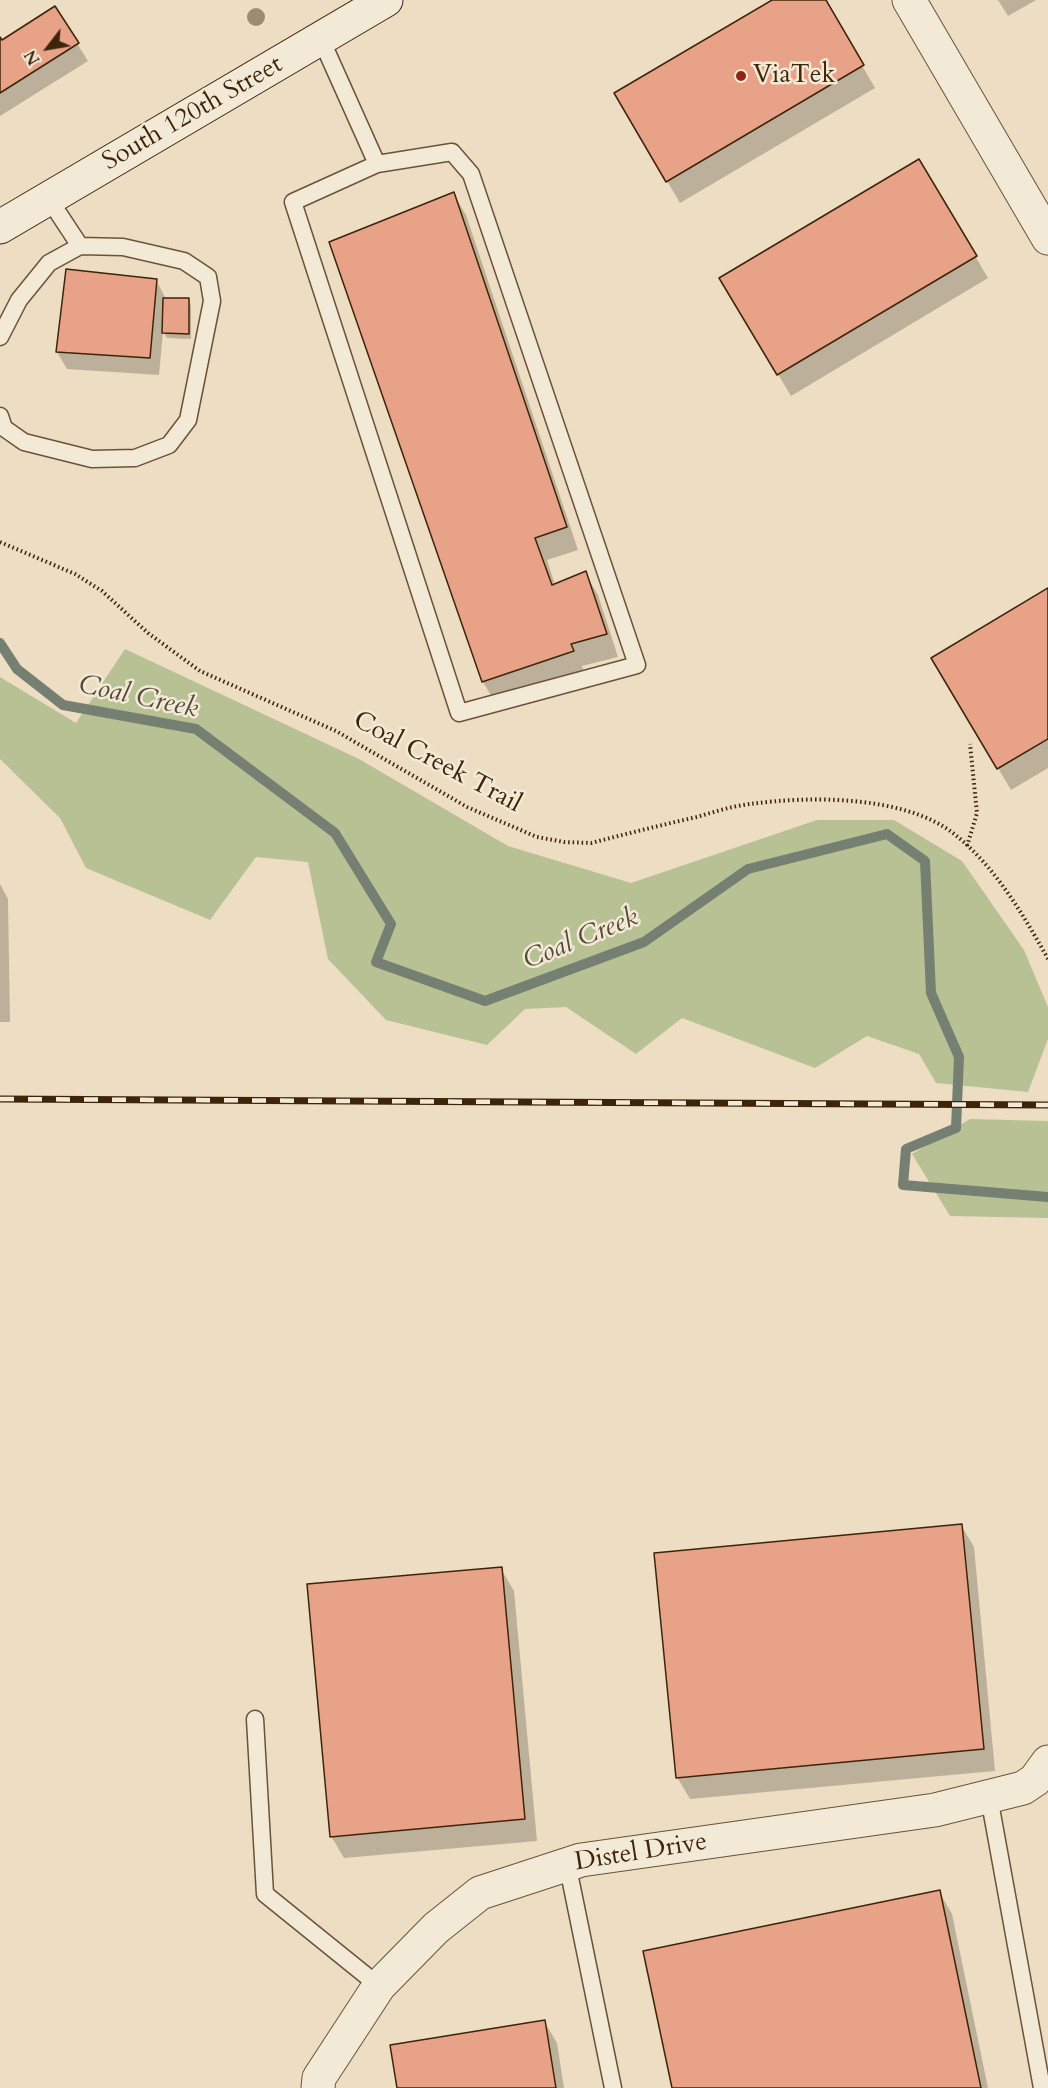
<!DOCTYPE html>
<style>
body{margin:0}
#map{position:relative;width:1048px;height:2088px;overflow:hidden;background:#edddc2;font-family:Cardo,serif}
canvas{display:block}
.north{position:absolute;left:18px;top:18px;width:60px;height:60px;-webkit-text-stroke:4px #f3e9d7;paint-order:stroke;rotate:239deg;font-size:16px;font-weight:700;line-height:24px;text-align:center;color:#3e250a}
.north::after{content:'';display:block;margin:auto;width:21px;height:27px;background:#3e250a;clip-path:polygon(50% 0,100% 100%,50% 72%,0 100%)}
</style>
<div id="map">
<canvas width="1048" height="2088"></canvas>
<div class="north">N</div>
</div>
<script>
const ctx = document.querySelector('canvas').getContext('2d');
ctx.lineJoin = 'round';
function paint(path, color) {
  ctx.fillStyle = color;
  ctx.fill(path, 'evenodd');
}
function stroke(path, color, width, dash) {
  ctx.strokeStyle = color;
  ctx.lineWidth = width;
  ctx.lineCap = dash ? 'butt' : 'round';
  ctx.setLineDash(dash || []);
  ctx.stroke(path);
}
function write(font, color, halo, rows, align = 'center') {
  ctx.font = font + ' Cardo,serif';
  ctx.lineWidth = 5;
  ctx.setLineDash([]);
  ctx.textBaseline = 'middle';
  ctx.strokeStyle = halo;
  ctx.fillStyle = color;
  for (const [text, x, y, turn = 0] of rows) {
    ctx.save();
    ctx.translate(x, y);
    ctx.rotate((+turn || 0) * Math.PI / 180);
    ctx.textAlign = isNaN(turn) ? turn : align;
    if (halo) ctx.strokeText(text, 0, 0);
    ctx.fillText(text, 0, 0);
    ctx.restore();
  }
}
const green = new Path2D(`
 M125,649l234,110 149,87 123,37 186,-63h77l68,41 62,89 24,57v32l-20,53 -92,-9 -17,-29 -52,-18 -52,32 -133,-50 -46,36 -70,-47 -41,2 -38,36 -101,-25 -58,-61 -20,-97 -52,-5 -46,63 -124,-52 -26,-50 -60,-59v-82l76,46z
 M970,1119l78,2v97l-98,-2 -38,-62z`);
const shadow = new Path2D(`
 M775,0h49l51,88 -195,115 -64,-109z
 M998,0h38l-28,16z
 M55,8l33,53 -88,55v-76l1,2z
 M919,161l69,117 -197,118 -70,-118z
 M453,193l13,22 112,335 -31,10 8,25 30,-12 13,22 20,62 -36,9 3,8 -89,30 -13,-22 -152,-439z
 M68,270l88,10 10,19h22l3,6v34l-24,-1 -4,-7 -4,44 -92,-6 -10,-17z
 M1048,590v178l-37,22 -78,-132z
 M0,884l8,15 2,123h-10z
 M961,1525l13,22 21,224 -305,28 -13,-22z
 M501,1569l13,22 23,250 -193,17 -13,-22z
 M939,1892l13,22 36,174h-315z
 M544,2021l13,22 7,45h-166z`);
const stream = new Path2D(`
 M0,643l17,26 46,36 133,24 139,104 56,91 -15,38 109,39 159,-59 104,-73 139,-35 38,27 6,132 28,64 -3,71 -50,21 -3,36 145,12`);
const building = new Path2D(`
 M772,0h54l38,65 -198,117 -52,-89z
 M55,6l24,37 -79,50v-56l2,3z
 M919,159l58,97 -200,119 -58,-97z
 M454,192l113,335 -32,11 17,47 34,-14 21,63 -36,10 3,7 -92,31 -153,-440z
 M66,269l91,10 -7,79 -94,-6z
 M163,298h26v36l-27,-1z
 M1048,588v151l-51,30 -66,-111z
 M962,1524l22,225 -308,29 -22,-225z
 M502,1567l23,252 -195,18 -23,-253z
 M940,1890l41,198h-309l-29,-137z
 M545,2020l11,68h-159l-7,-43z`);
const path = new Path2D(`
 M0,542l75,32 27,17 46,42 52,38 136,60 131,76 70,30 27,5 27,1c35,-9 70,-18 106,-26 17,-5 35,-11 53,-13 59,-8 153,-9 203,29 41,32 70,81 95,126
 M967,846l10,-33 -7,-69`);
const lane = new Path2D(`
 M321,39l56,125 75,-12 19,22 166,491 -178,48 -166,-511 84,-38
 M49,199l31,47
 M0,337l19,-37 30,-37 31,-17 43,1 61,14 24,16 4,24 -24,119 -19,25 -34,13 -43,1 -68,-17 -20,-14 -4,-12
 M255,1719l10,175 114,92
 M989,1797l53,291
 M567,1863l46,225`);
const street = new Path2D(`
 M909,0l139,238
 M318,2088l1,-10 60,-92 57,-58 44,-35 101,-33 354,-50 88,-22 12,-8 13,-18`);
const secondary = new Path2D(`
 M0,227l386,-227`);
const rail = new Path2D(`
 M0,1099l1048,6`);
const trees = [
 [256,17]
];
const markers = [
 [741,76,6,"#8f2418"]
];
const poiNames = [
 ["ViaTek",753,76]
];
const streetNames = [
 ["South 120th Street",193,114,-30],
 ["Coal Creek Trail",437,763,28],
 ["Distel Drive",641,1853,-9]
];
const waterNames = [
 ["Coal Creek",138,698,12],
 ["Coal Creek",581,940,-22]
];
paint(green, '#b8c194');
paint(shadow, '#0003');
stroke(stream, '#757f72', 10);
paint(building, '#e7a287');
stroke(building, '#3e250a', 1.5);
stroke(lane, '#6a5338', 19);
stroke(street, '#6a5338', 35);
stroke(secondary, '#3e250a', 35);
stroke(path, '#3e250a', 4, [1.5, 3]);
stroke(lane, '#f3e9d7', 16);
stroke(street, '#f3e9d7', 33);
stroke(secondary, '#f3e9d7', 33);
stroke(rail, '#3e250a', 7);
stroke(rail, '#f3e9d7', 4.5, [14]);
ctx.fillStyle = '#9d8d70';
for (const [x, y] of trees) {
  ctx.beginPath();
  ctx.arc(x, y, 9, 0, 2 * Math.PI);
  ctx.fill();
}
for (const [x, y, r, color] of markers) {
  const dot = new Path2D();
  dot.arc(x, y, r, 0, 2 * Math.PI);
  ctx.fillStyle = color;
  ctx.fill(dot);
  stroke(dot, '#f3e9d7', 2);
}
write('26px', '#3e250a', '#f3e9d7', poiNames, 'left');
write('26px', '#3e250a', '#f3e9d7', streetNames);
write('italic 27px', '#554a36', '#f3e9d7', waterNames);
</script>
